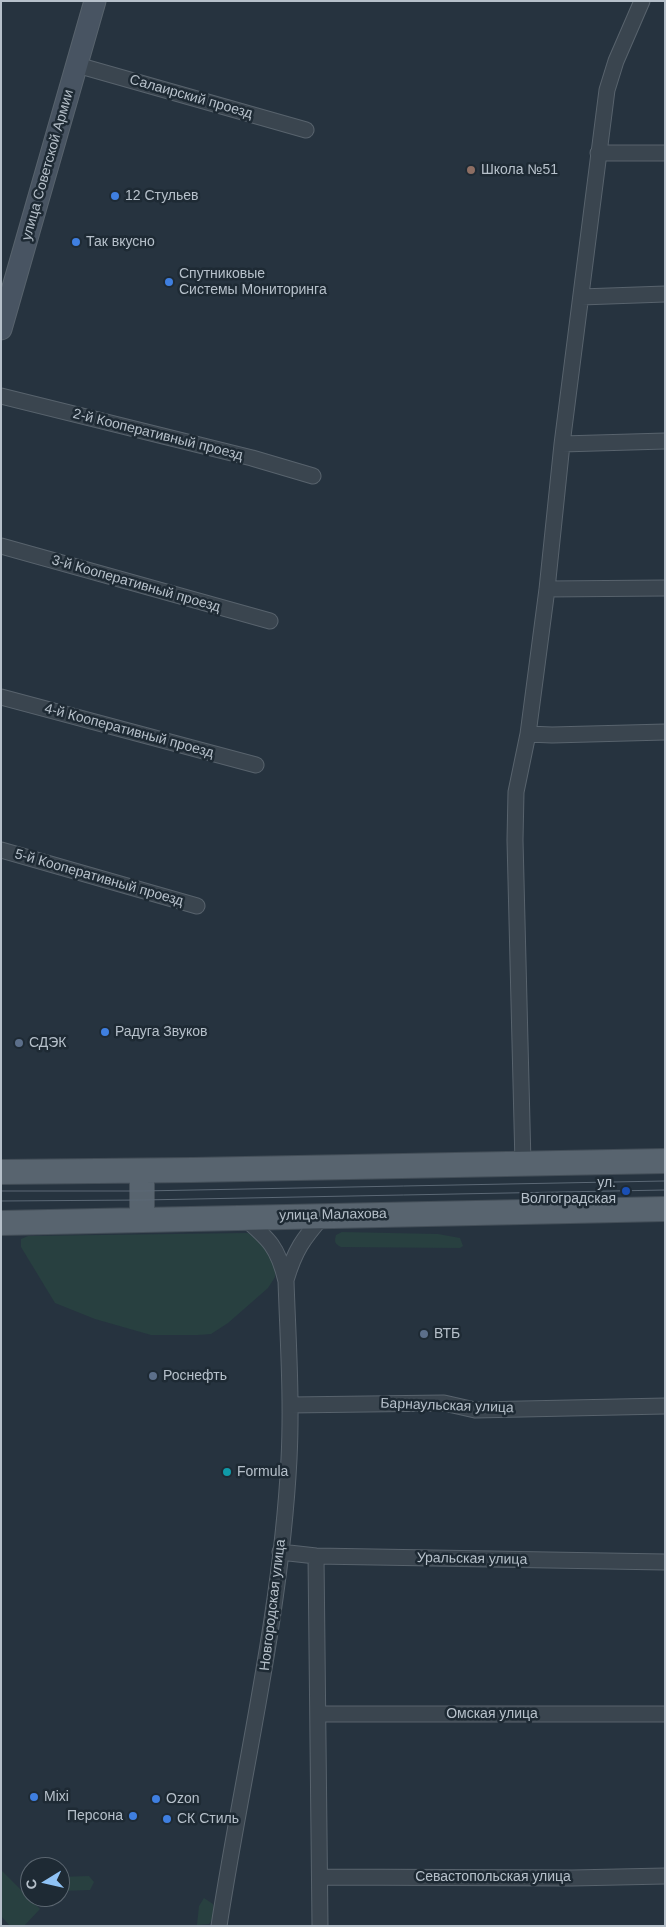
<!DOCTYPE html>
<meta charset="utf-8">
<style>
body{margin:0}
#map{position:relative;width:666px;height:1927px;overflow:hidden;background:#26333f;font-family:Helvetica,sans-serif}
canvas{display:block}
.frame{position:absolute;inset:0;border:2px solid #b6c0ca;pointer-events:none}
.north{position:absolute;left:20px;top:1857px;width:50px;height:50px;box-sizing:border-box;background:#1e2a34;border:1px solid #5b6670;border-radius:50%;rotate:261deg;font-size:14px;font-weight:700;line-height:20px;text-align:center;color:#b6c0ca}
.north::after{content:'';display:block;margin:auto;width:18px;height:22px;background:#8fc2f5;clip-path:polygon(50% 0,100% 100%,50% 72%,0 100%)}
</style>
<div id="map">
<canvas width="666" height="1927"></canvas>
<div class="frame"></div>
<div class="north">С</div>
</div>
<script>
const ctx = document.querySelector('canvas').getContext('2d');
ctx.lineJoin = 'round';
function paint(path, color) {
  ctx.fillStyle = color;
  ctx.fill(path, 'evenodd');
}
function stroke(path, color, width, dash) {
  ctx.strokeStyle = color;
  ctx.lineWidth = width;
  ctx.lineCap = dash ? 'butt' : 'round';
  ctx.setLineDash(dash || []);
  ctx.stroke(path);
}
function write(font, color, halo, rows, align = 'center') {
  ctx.font = font + ' Helvetica,sans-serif';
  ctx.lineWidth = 5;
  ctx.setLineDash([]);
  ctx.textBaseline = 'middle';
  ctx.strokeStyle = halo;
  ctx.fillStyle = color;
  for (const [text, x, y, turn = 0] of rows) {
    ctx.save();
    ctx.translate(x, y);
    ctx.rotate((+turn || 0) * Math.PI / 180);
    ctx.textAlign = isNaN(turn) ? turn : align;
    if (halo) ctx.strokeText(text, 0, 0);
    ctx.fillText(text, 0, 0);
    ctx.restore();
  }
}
const green = new Path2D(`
 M342,1232l96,2 22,4 3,8 -3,2 -119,-1c-6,-3 -7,-5 -5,-12z
 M248,1233l22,18 6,12 -1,14 -7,11 -40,35 -17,11 -13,1h-47l-56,-16 -40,-16 -34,-56v-8l7,-3z
 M1,1870l39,39 -16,17h-14l-9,-10z
 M89,1876l5,6 -4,8 -30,1v-14z
 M204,1898l9,6c2,8 1,14 -4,20l-12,1 2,-19z`);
const street = new Path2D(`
 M77,65l229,65
 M598,153h67
 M581,297l84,-3
 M1,396l251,62 61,18
 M562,444l103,-3
 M1,546l269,75
 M547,589l118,-1
 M1,697l255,68
 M528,734l24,1 113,-3
 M1,850l196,56
 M523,1164l-8,-324 1,-48 12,-58 19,-145 15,-145 45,-354 9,-29 26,-60
 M286,1280c9,-30 17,-41 37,-64
 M290,1405l154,-2 31,7 190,-4
 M280,1552l36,4 349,6
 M316,1556l4,370
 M319,1714h346
 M320,1877l252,1 93,-2
 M219,1926c24,-156 62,-310 70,-467 3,-59 -1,-119 -3,-178 -8,-34 -17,-42 -43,-64`);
const secondary = new Path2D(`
 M1,329l94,-328`);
const primary = new Path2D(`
 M142,1171v48
 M1,1172l191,-2 473,-9
 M1,1223l664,-14`);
const tram = new Path2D(`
 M1,1191h141l523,-10
 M1,1201l141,-1 523,-10`);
const markers = [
 [471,170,5,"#8d6e63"],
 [115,196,5,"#3f7fe0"],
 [76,242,5,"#3f7fe0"],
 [169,282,5,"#3f7fe0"],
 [105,1032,5,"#3f7fe0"],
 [19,1043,5,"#5c6f8a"],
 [626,1191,5,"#1a4fb4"],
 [424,1334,5,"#5c6f8a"],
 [153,1376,5,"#5c6f8a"],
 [227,1472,5,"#0f9aa8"],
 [34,1797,5,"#3f7fe0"],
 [156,1799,5,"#3f7fe0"],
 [133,1816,5,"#3f7fe0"],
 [167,1819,5,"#3f7fe0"]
];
const streetNames = [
 ["Салаирский проезд",191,97,16],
 ["улица Советской Армии",48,165,-74],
 ["2-й Кооперативный проезд",158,435,14],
 ["3-й Кооперативный проезд",136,584,16],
 ["4-й Кооперативный проезд",129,731,15],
 ["5-й Кооперативный проезд",99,878,16],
 ["улица Малахова",333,1215,-1],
 ["Барнаульская улица",447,1406,2],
 ["Уральская улица",472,1559,1],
 ["Новгородская улица",273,1605,-83],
 ["Омская улица",492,1714],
 ["Севастопольская улица",493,1877]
];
const poiNames = [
 ["Школа №51",481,170],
 ["12 Стульев",125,196],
 ["Так вкусно",86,242],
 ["Спутниковые",179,274],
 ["Системы Мониторинга",179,290],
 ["Радуга Звуков",115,1032],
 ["СДЭК",29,1043],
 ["ул.",616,1183,"right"],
 ["Волгоградская",616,1199,"right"],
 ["ВТБ",434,1334],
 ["Роснефть",163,1376],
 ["Formula",237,1472],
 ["Mixi",44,1797],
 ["Ozon",166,1799],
 ["Персона",123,1816,"right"],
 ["СК Стиль",177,1819]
];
paint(green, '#284040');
stroke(street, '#58636d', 17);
stroke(secondary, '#58636d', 23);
stroke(primary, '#434e58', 26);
stroke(street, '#3a454f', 15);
stroke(secondary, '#485462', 21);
stroke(primary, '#58646f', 24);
stroke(tram, '#5c6976', 1);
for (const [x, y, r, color] of markers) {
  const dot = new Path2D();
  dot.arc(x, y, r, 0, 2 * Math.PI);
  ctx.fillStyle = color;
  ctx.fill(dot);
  stroke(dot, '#1e2a34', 2);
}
write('14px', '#b6c0ca', '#1e2a34', streetNames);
write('14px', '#b6c0ca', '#1e2a34', poiNames, 'left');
</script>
